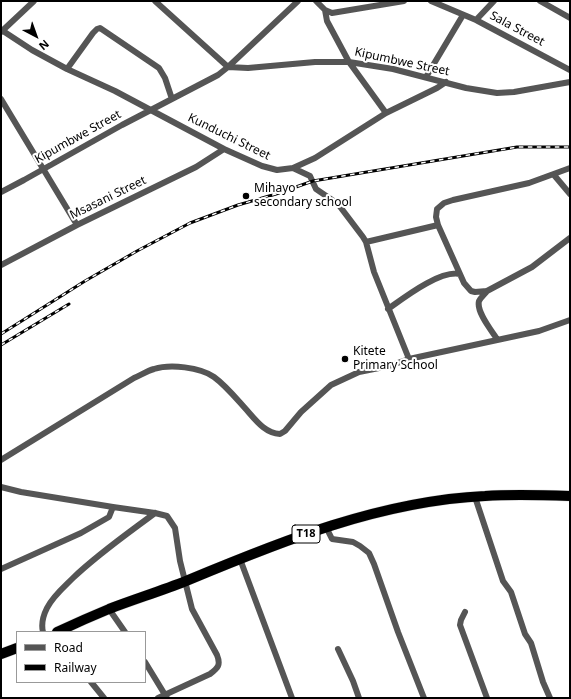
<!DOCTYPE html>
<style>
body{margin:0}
#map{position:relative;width:571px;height:699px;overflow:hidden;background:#fff;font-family:"Noto Sans",sans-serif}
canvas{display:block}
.frame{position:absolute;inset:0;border:2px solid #000;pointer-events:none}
.legend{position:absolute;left:16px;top:631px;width:130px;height:52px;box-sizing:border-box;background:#fff;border:1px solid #999;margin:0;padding:5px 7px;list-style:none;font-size:12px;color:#000}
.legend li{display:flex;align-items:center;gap:8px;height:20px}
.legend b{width:20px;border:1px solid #999}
.north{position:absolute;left:16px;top:16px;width:40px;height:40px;-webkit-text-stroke:3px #fff;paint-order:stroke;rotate:139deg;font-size:11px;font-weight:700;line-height:16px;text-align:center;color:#000}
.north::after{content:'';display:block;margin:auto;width:14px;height:18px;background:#000;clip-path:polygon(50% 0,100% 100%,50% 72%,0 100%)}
</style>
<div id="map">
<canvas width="571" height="699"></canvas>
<div class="frame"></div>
<ul class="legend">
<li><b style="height:5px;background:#555"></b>Road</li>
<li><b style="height:5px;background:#000"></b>Railway</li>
</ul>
<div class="north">N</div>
</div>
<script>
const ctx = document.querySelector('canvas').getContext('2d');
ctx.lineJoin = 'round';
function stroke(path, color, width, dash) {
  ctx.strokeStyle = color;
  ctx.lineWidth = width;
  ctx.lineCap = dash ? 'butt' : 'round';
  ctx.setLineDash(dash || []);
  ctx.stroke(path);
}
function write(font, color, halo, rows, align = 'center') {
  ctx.font = font + ' "Noto Sans",sans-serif';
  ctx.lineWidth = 4;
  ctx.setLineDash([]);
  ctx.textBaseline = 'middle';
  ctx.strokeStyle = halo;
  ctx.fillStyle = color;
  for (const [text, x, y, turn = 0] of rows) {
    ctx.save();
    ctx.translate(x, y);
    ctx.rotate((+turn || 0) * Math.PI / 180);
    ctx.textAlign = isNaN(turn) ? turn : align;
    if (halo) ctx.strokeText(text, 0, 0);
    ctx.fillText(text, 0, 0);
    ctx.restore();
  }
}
const minor = new Path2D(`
 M155,1l73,66 20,1 67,-6h34l44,7 73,19 31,5 17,-1 56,-10
 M316,1l9,9 7,3 72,-12
 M431,1l45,19 94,50
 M540,1l30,17
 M325,10l2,11 22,41 37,51
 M476,20l18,-19
 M3,31l29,19 35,19 48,22 109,58 38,17 15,4 16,-2 22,-10 71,-45 51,-25 9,-6
 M1,32l33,-31
 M67,69l26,-36 4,-4 3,-1 59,40 6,10 7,21
 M426,77l37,-62
 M1,99l76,126
 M293,168l17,8 6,13 22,15 25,33 3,5 8,30 35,87
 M570,168l-41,15 -76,17 -9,3 -7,6 -1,8 2,8 26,58 7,8 4,1 12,-1 45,-24 38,-29
 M554,175l16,19
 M1,192l23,-12 98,-55 96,-50 10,-8 70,-66
 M366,242l72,-17
 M1,265l76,-40 119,-58 28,-18
 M487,291c-2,3 -6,6 -8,10 -3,11 13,30 18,38
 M388,309c17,-12 52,-39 72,-35
 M1,460l133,-82c7,-3 13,-7 20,-9 16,-5 46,-2 60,8 11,8 21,20 30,30 11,12 20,26 36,27l5,-3 16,-19 30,-27 28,-13 30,-6 20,-7 130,-28 31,-11
 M1,487l20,5 92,15 42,6 12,3 8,12 5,33 12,48 25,46c4,10 1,13 -7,19l-52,24
 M475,497l28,84 8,11 14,42 6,9 12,39 7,16
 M326,527l6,12 21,3 7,4 9,7 5,11 24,68 26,66
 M240,559l52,139
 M1,569l80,-36 28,-16 4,-10
 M109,609l16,23
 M465,612l-4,8 -1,5 27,73
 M43,632c-2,-8 0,-16 4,-24 6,-12 17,-21 26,-30 25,-24 54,-44 82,-65
 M338,649l15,32 6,17
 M145,662l22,36
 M91,682l13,16`);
const trunk = new Path2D(`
 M57,632c17,-8 35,-16 52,-23 26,-10 52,-18 77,-28 96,-40 194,-80 299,-85 28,-2 57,-1 85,0
 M1,654l16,-6`);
const rail = new Path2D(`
 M1,334l84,-53 52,-30 53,-28 48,-18 38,-11 37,-13 204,-34h53
 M1,345l68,-41`);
const markers = [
 [246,196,4,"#000"],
 [345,359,4,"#000"]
];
const shields = [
 [306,534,28]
];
const shieldNames = [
 ["T18",306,534]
];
const streetNames = [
 ["Sala Street",517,29,28],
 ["Kipumbwe Street",402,62,12],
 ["Kipumbwe Street",78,137,-29],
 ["Kunduchi Street",229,137,26],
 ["Msasani Street",108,198,-26]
];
const poiNames = [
 ["Mihayo",254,189],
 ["secondary school",254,203],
 ["Kitete",353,352],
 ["Primary School",353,366]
];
stroke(trunk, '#dbdbdb', 11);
stroke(minor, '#555', 6);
stroke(trunk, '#000', 10);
stroke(rail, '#000', 3);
stroke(rail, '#fff', 1.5, [4.5]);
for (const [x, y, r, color] of markers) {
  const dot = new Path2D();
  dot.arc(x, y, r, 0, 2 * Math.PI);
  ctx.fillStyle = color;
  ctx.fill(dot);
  stroke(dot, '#fff', 1.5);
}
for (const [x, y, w] of shields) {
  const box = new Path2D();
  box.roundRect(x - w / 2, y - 9, w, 18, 3);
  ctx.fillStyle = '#fff';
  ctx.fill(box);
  stroke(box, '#000', 1);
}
write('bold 11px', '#000', null, shieldNames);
write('12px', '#000', '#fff', streetNames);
write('12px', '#000', '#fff', poiNames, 'left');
</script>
